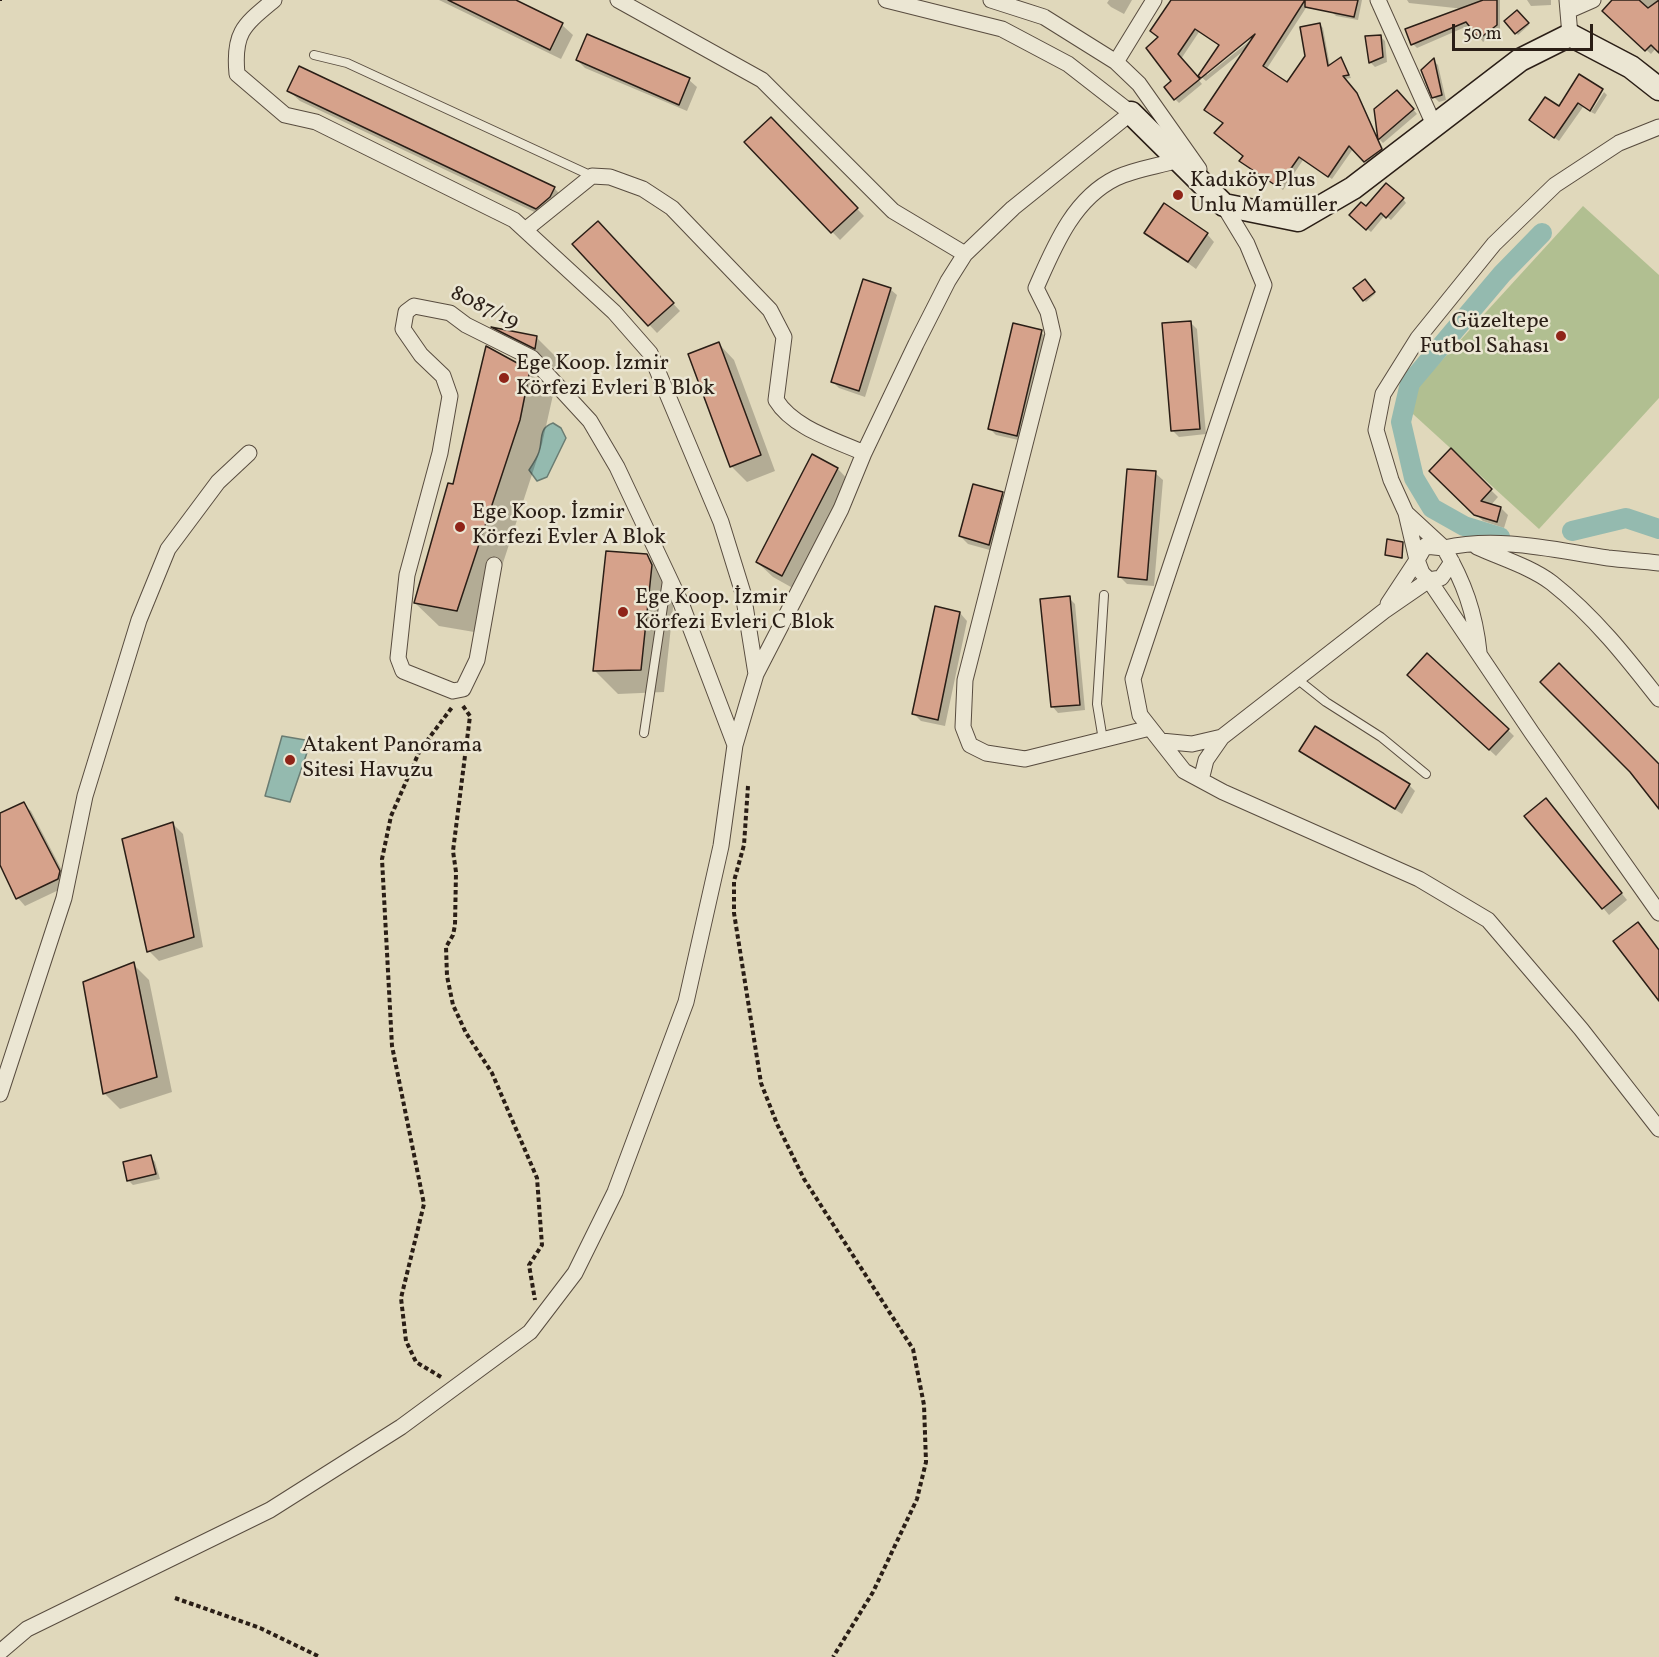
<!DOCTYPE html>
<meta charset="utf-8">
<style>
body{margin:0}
#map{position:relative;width:1659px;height:1657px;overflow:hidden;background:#e0d8bb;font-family:Vollkorn,serif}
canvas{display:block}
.scale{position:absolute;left:1452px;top:24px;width:141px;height:27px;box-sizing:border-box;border:3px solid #2a1e16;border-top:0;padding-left:8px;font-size:18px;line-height:21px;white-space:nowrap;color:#2a1e16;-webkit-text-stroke:4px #ebe6d3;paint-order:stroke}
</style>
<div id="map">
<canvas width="1659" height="1657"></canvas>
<div class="scale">50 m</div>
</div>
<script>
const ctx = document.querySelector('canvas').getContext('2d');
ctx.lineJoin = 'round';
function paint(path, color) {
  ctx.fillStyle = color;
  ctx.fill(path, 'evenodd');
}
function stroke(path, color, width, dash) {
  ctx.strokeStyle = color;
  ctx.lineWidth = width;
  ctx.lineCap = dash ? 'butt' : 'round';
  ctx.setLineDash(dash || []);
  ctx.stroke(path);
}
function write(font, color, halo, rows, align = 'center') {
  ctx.font = font + ' Vollkorn,serif';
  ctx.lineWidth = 5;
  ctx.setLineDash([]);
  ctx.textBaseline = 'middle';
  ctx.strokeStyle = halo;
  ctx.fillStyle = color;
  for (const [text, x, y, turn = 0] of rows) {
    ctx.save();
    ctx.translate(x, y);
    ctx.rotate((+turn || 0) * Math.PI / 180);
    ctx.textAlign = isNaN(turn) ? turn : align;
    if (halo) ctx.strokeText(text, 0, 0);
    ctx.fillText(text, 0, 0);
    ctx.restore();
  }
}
const green = new Path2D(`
 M1583,206l76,69v123l-120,131 -137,-125z`);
const water = new Path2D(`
 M553,423l8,5 5,10 -19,39 -10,4 -8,-11c4,-6 8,-12 10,-18 4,-12 -1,-24 14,-29z
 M282,736l29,5 -21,61 -25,-6z`);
const shadow = new Path2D(`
 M439,0h73l50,25 11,10 -12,24z
 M1109,0h23l-8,14 -13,-7 -4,-4z
 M1172,0h139l-45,70 21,14 20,-28 12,-32 4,4 7,38 10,-7 4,4 7,15 -6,1 15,20 25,54 -16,12 -16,-16 -21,30 -29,-19 -20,30 -38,-25 -4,-4 3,-5 -20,-32 23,-76 -41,33 -6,-5 20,-30 -21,-14 -18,27 21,25 -23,19 -4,-4 -2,-18 -13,-43zM1260,28l2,3 -55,44v-4z
 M1335,0h27l-4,20 -22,-4 -4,-4z
 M1407,0h93v29l-17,13 -13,-17 -53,23 -4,-4 51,-35 -55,-6z
 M1527,0h24v5l-20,1z
 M1614,0h45v51l-3,-3 -5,6 -47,-43z
 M1517,12l12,13 -11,10 -12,-14z
 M588,36l101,44 8,7 -10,24 -102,-43 -8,-8z
 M1380,36l5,5 2,21 -12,5 -5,-5z
 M1434,61l4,4 8,35 -7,2 -5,-5z
 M1580,76l9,34 -6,-3 -24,34 -23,-16 24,-16z
 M289,91l265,97 11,11 -18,19 -247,-117z
 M1604,92l3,3 -12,19 -4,-2z
 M1402,96l15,18 -34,29 -4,-4z
 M771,119l93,97 -24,24 -94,-98z
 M1403,199l3,4 -15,17 -6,-5 -14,17 -20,-17 15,-7z
 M605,230l75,81 -23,22 -83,-88z
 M1146,232l61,2 7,8 -18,27z
 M1366,283l9,11 -9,8 -2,-2z
 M890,289l7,6 -32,102 -26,-9 -6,-6z
 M1190,322l7,7 9,105 -27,3 -6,-6z
 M496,329l41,9 23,23 -2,9 -42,-21z
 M1041,332l6,6 -24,103 -27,-6 -6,-6z
 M719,344l15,16 41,111 -28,11 -16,-16z
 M529,372l24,23 -11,49 -62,189 -41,-7 -24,-23 39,-117z
 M1451,451l47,46 -7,8 10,3 7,7 -4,13 -21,-7 -52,-50z
 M813,456l25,13 15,16 -55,106 -25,-14 -16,-15z
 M1155,473l8,7 -9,106 -27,-2 -8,-8z
 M1002,493l8,8 -13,51 -29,-8 -8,-8z
 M1402,543l1,16 -16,-4z
 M647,556l23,23 5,10 -11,103 -46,2 -23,-23z
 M1069,598l6,6 10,106 -27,3 -6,-7z
 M960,613l7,8 -22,105 -24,-5 -7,-7z
 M1415,681l93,49 6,6 -18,20z
 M1301,751l108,34 6,6 -13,23z
 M23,804l8,7 36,69 -2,7 -40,19 -7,-8 -18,-34v-49z
 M1552,806l75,94 -18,15 -82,-99z
 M172,823l11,11 20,113 -44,14 -10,-10z
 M133,964l16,16 23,112 -52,17 -16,-16z
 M151,1157l4,5 5,17 -27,6 -5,-5z`);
const canal = new Path2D(`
 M1572,531l54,-13 33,11
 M1500,537l-36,-11 -32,-18 -18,-30 -13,-56 9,-39 92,-109 40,-41`);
const building = new Path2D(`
 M448,0h68l47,23 -13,27z
 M1171,0h134l-42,66 24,16 18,-26 -5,-29 20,-4 8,43 13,-9 8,18 -6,1 14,17 25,56 -18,13 -15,-16 -21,31 -29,-20 -21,30 -39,-26 4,-5 -29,-23 9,-10 -19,-13 51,-76 -54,44 -3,-2 21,-31 -24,-16 -17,25 22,25 -26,21 -10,-13 7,-6 -25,-33 12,-11 -8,-6z
 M1305,0h53l-4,17 -49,-10z
 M1483,0h14v25l-18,14 -13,-17 -55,23 -6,-16z
 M1612,0h27l9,8 11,-8v53l-8,-8 -6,6 -43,-40z
 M1517,10l12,13 -14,11 -11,-13z
 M587,34l103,44 -11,27 -103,-45z
 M1381,35l2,22 -14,6 -4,-27z
 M1434,58l8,37 -10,3 -11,-28z
 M299,66l256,121 -5,10 -14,12 -249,-118z
 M1579,74l24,15 -13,22 -12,-8 -24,35 -25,-18 16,-23 14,9z
 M1397,90l17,19 -36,31 -4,-31z
 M771,117l87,91 -27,25 -87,-91z
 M1386,183l18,15 -18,20 -5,-5 -15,17 -17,-15 12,-13 5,4z
 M1164,203l44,30 -20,29 -44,-29z
 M598,221l76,82 -26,23 -76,-82z
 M863,279l28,9 -32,103 -28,-9z
 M1365,279l10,13 -12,9 -10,-13z
 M1191,321l9,108 -29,2 -9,-108z
 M1013,323l29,7 -25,106 -29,-7z
 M491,327l46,9 -2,13z
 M719,342l42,113 -31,12 -42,-113z
 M486,346l44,24 -10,50 -63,191 -43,-8 34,-120 5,1z
 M1451,448l41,41 -11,12 20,6 -4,15 -23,-7 -45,-44z
 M812,454l26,14 -56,108 -26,-14z
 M1127,469l29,2 -9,109 -29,-3z
 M973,484l30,8 -14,53 -30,-9z
 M1387,539l16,3 -1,16 -17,-3z
 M606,551l41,3 5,11 -11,105 -48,1z
 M1070,596l10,109 -29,2 -11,-108z
 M935,606l25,6 -22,108 -26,-6z
 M1427,653l82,76 -20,21 -82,-75z
 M1559,663l100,101v45l-29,-37 -90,-90z
 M1315,726l95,58 -15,25 -96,-58z
 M1546,798l76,95 -20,16 -78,-93z
 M24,802l36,69 -2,8 -42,20 -16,-34v-52z
 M173,822l21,115 -47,15 -25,-113z
 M1638,922l21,28v51l-46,-60z
 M134,962l23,115 -54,17 -20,-112z
 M151,1155l5,19 -29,7 -4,-19z`);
const path = new Path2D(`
 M0,1v-1
 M463,706l7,10 -17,135 3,21 -1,53 -2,10 -7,12 1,29 6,29 13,28 26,40 45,105 5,67 -13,20 6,35
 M748,786l-4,59 -10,36v32l27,170 16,41 27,55 109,170 11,56 2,57 -9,37 -44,93 -40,65
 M441,1377l-25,-15 -10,-21 -5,-43 23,-94 -32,-158 -10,-187 9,-43 29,-66 33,-44
 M175,1598l85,30 60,29`);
const lane = new Path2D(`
 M314,55l33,8 245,113
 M1297,679l29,23 55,35 45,37
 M644,733l23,-153
 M1103,740l-6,-36 7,-109`);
const street = new Path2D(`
 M274,0c-30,25 -41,32 -37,74l48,41 31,7 198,98 100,92 36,41 71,169 22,71 13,81
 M618,0l144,80 131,131 72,43
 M991,0l53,17 72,45 23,22 60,85
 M1378,0l57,127
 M1567,0l3,35
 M1568,11l25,-11
 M1116,62l38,-62
 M1221,201l26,43 17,41 -131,394 7,36 44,56 39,21 196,87 69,41 93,109 78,100
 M525,230l67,-54 18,1 33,12 29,19 98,102 14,27 -8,63c17,28 59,40 88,53
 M1406,513l38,35c56,-12 109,2 164,10 17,2 34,3 51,5
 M1477,547c24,11 54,20 75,36 42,33 75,75 107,116
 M1452,562l-11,16 -12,2 -7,-7 -5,-13 8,-14 19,2c20,34 31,65 35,104
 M494,565l-17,95 -14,29 -10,2 -50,-20 -5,-13 9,-83 33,-122 10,-57 -7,-20 -22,-21 -18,-26 3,-17 8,-6 36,7 16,12 66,33 58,63 27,46 64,136 54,142
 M1388,604l29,-44 -11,-47 -15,-33 -15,-50 7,-36 35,-56 76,-94 61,-59 64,-42 40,-16
 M1150,728l-125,31 -39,-6 -16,-8 -7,-18 2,-47 88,-346 -5,-22 -12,-24c18,-41 37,-89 80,-110 19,-9 43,-12 62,-18
 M1161,741l31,3 30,-7
 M1201,780l5,-20 16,-23 162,-126 45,-31 103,153 127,180
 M0,1094l64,-196 21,-102 54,-176 29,-71 50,-67 31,-29
 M0,1652l27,-23 243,-119 131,-83 129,-95 45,-59 40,-81 71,-190 35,-156 14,-101 21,-71 85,-165 23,-56 52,-109 32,-63 17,-27 48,-46 118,-95 -63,-49 -66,-35 -116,-29`);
const secondary = new Path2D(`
 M1131,113l93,92 74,15 55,-32 167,-128 50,-25 61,32 28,22`);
const markers = [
 [1178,195,6,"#8f2418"],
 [1561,336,6,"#8f2418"],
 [504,378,6,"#8f2418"],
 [460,527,6,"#8f2418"],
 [623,612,6,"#8f2418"],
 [290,760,6,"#8f2418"]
];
const poiNames = [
 ["Kadıköy Plus",1190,182],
 ["Unlu Mamüller",1190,207],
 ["Güzeltepe",1549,323,"right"],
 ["Futbol Sahası",1549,348,"right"],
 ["Ege Koop. İzmir",516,365],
 ["Körfezi Evleri B Blok",516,390],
 ["Ege Koop. İzmir",472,514],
 ["Körfezi Evler A Blok",472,539],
 ["Ege Koop. İzmir",635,599],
 ["Körfezi Evleri C Blok",635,624],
 ["Atakent Panorama",302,747],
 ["Sitesi Havuzu",302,772]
];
const streetNames = [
 ["8087/19",484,309,26]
];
paint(green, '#b1bf91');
paint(water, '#94baaf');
stroke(water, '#6a7c72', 1.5);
paint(shadow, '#0003');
stroke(canal, '#94baaf', 20);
paint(building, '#d6a28b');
stroke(building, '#2a1e16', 1.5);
stroke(lane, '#584c3f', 10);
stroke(street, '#584c3f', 17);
stroke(secondary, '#2a1e16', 25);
stroke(path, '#2a1e16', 4, [4.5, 3]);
stroke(lane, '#ebe6d3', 8);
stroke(street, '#ebe6d3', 15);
stroke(secondary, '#ebe6d3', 22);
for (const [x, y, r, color] of markers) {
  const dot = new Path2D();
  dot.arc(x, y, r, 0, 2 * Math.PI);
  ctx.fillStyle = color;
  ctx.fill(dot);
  stroke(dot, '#ebe6d3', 2);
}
write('22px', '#2a1e16', '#ebe6d3', poiNames, 'left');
write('22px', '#2a1e16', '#ebe6d3', streetNames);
</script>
